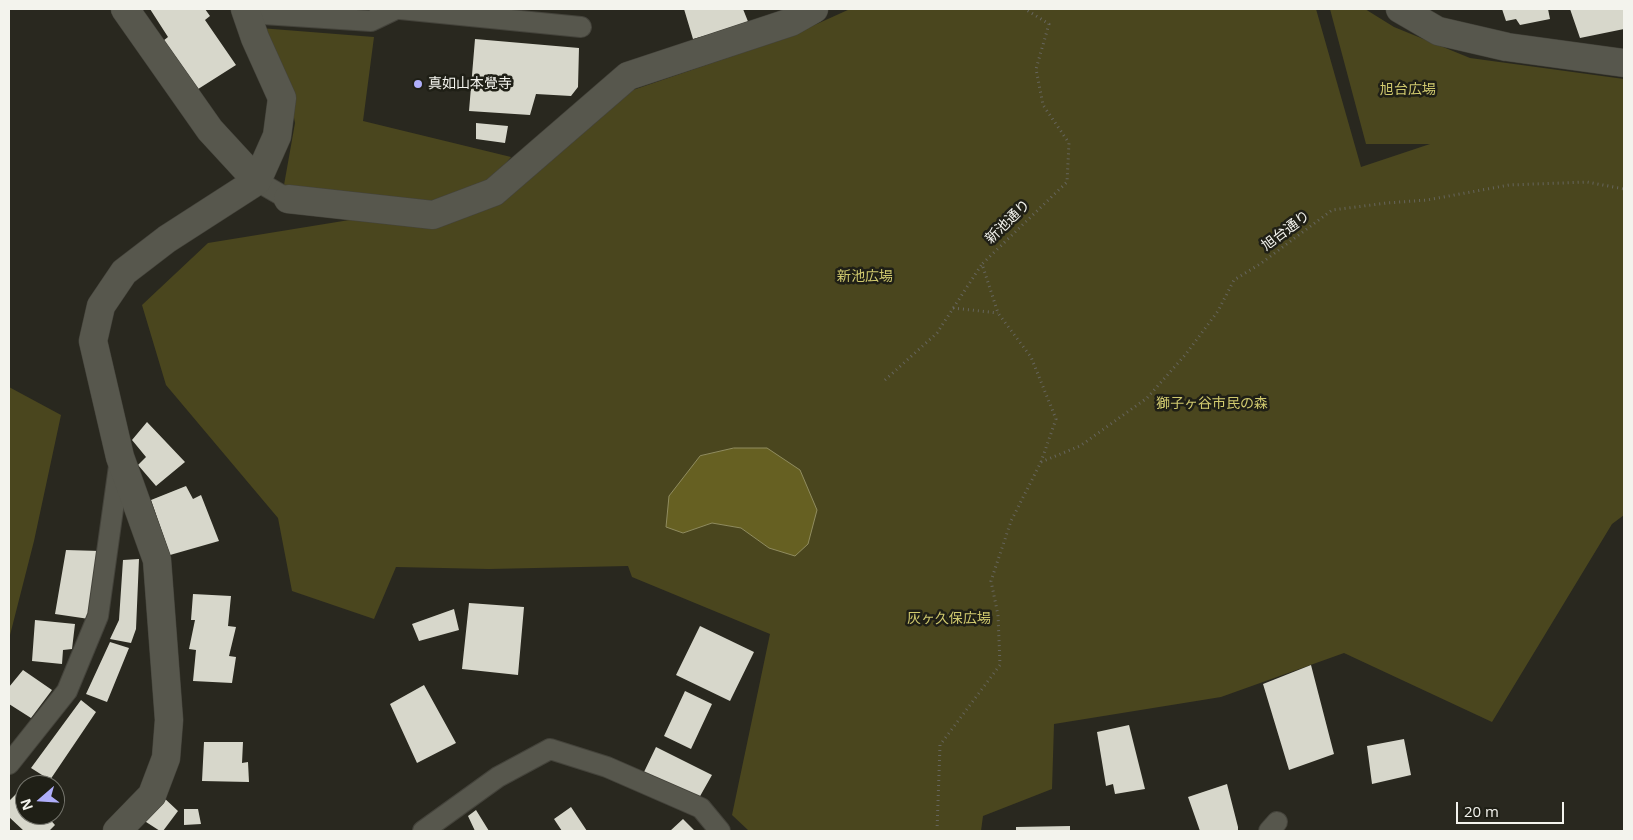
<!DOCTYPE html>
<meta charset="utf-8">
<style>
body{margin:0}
#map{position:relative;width:1633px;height:840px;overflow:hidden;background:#29281f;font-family:"Open Sans",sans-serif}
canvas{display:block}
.frame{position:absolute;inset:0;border:10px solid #f3f3ed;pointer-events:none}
.north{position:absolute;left:15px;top:775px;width:50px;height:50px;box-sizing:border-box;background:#1f1f16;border:1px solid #74746c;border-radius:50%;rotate:251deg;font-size:14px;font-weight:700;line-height:20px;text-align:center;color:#f3f3ed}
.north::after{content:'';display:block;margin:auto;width:18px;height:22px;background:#afaefa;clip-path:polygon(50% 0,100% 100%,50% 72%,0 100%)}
.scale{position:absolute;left:1456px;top:802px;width:108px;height:22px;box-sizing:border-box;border:2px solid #f3f3ed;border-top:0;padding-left:6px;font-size:15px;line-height:18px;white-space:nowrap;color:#f3f3ed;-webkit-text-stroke:4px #1f1f16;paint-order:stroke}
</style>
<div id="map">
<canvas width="1633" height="840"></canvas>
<div class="frame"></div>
<div class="north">N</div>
<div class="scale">20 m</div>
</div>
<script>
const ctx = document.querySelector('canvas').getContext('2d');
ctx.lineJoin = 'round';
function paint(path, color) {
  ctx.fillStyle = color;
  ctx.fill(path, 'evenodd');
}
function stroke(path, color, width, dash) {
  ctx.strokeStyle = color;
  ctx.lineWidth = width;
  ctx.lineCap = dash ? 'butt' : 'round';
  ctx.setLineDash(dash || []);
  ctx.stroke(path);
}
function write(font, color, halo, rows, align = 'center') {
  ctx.font = font + ' "Open Sans","Noto Sans JP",sans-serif';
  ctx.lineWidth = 5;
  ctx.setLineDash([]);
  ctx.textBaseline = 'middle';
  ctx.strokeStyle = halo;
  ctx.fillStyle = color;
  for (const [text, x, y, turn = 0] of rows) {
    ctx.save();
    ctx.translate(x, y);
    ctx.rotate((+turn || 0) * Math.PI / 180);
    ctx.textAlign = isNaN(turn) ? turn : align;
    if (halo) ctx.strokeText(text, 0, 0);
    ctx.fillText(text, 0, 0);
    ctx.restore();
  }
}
const green = new Path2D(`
 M850,9h466l45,158 69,-23h-64l-36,-135h35l29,18 76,31 154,21v436l-12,9 -120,198 -148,-69 -123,44 -167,27 -2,65 -69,27 -2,15h-232l-17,-16 38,-181 -138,-57 -4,-11 -139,3 -93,-2 -22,52 -82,-28 -14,-73 -112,-133 -24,-80 66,-62 215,-35 -130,-15 -9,-8 11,-62 -5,-28 -30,-67 114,9 -11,84 148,36 -24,30 20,8 126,-105 155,-53zM669,496l139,48 -39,4 -28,-20 -29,-5 -29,10z
 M9,387l52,28 -27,126 -25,98z`);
const water = new Path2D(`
 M734,448h33l33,22 17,40 -9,34 -13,12 -26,-8 -28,-20 -29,-5 -29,10 -17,-6 3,-31 31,-40z`);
const building = new Path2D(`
 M150,9h55l5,7 -5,4 31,45 -41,26 -32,-50 5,-4z
 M684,9h59l6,15 -56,15z
 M1502,9h46l2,10 -30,6 -4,-6 -10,2z
 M1570,9h53l1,20 -44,9z
 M475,39l104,9 -1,39 -7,9 -35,-2 -6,21 -61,-4z
 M476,123l32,3 -3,17 -29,-4z
 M147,422l38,40 -29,24 -18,-21 8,-8 -14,-17z
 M186,486l7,13 8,-4 18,46 -49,14 -19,-55z
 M66,550l34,1 -11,68 -34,-5z
 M139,559l-3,70 -5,14 -21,-4 9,-19 4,-60z
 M193,594l38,2 -3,30 8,1 -7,29 7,1 -4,26 -39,-2 3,-31 -7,-1 6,-29h-4z
 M469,603l55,4 -6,68 -56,-6z
 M454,609l5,21 -40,11 -7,-17z
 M35,620l40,4 -3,25 -9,1 -1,14 -30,-3z
 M700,626l54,26 -24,49 -54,-26z
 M110,642l19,6 -22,54 -21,-8z
 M1311,665l23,89 -45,16 -26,-86z
 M23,670l29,20 -21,28 -22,-14v-17z
 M424,685l32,58 -39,20 -27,-59z
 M685,691l27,13 -21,45 -27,-13z
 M81,700l15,12 -46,68 -19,-12z
 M1129,725l16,64 -30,5 -2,-10 -7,2 -9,-54z
 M1404,739l7,36 -39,9 -5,-38z
 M204,742h39l-1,21 6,-1 1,20 -47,-1z
 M656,747l56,28 -13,23 -55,-26z
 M1227,784l11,43v4h-38l-12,-34z
 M22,788l3,4v23h21l9,10 -6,6h-25l-15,-14v-16z
 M162,796l16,15 -15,20h-3l-17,-11z
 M571,807l16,24h-25l-8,-12z
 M184,809h14l3,15 -17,1z
 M476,810l13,21h-14l-7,-15z
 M683,819l12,12h-25z
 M1070,826v5h-54v-4z`);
const path = new Path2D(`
 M953,308l45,5
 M885,380l52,-47 45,-69
 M1041,462l39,-16 67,-48 39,-44 32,-43 16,-31 26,-16 72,-54 55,-7 40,-3 82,-15 78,-3 37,7
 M937,831l3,-86 60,-80 -2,-50 -7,-34 20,-60 30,-59 15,-43 -25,-62 -33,-44 -16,-49 85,-82 2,-39 -26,-38 -7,-36 13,-45 -24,-15`);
const service = new Path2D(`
 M400,9l181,18
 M247,13l124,8 25,-12
 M257,181l31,18
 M9,764l58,-73 31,-75 22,-157
 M423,831l75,-54 52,-28 57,18 94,41 19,23
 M1269,831l8,-9`);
const minor = new Path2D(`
 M125,9l85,121 47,51
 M1400,9l38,22 69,16 117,16
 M288,199l145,16 61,-23 134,-116 163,-54 23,-13
 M117,831l35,-36 14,-37 3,-38 -12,-160 -37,-103 -27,-116 8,-35 23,-34 43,-33 90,-58 20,-45 5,-38 -27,-60 -10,-29`);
const markers = [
 [418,84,5,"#afaefa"]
];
const poiNames = [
 ["真如山本覺寺",428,84]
];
const parkNames = [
 ["旭台広場",1408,90],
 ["新池広場",865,277],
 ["獅子ヶ谷市民の森",1212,404],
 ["灰ヶ久保広場",949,619]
];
const streetNames = [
 ["新池通り",1008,222,-44],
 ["旭台通り",1286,231,-37]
];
paint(green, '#4a461e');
paint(water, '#666022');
stroke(water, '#908c5f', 1);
paint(building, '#d7d7cb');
stroke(service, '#44433b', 22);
stroke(minor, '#44433b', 29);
stroke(path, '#66655d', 3, [1, 4]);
stroke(service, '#57574d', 20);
stroke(minor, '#57574d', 28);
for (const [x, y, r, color] of markers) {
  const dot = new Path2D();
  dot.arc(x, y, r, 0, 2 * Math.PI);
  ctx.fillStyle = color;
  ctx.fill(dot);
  stroke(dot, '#1f1f16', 2);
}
write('14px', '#f3f3ed', '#1f1f16', poiNames, 'left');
write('14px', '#d0c96e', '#1f1f16', parkNames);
write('14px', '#f3f3ed', '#1f1f16', streetNames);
</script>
